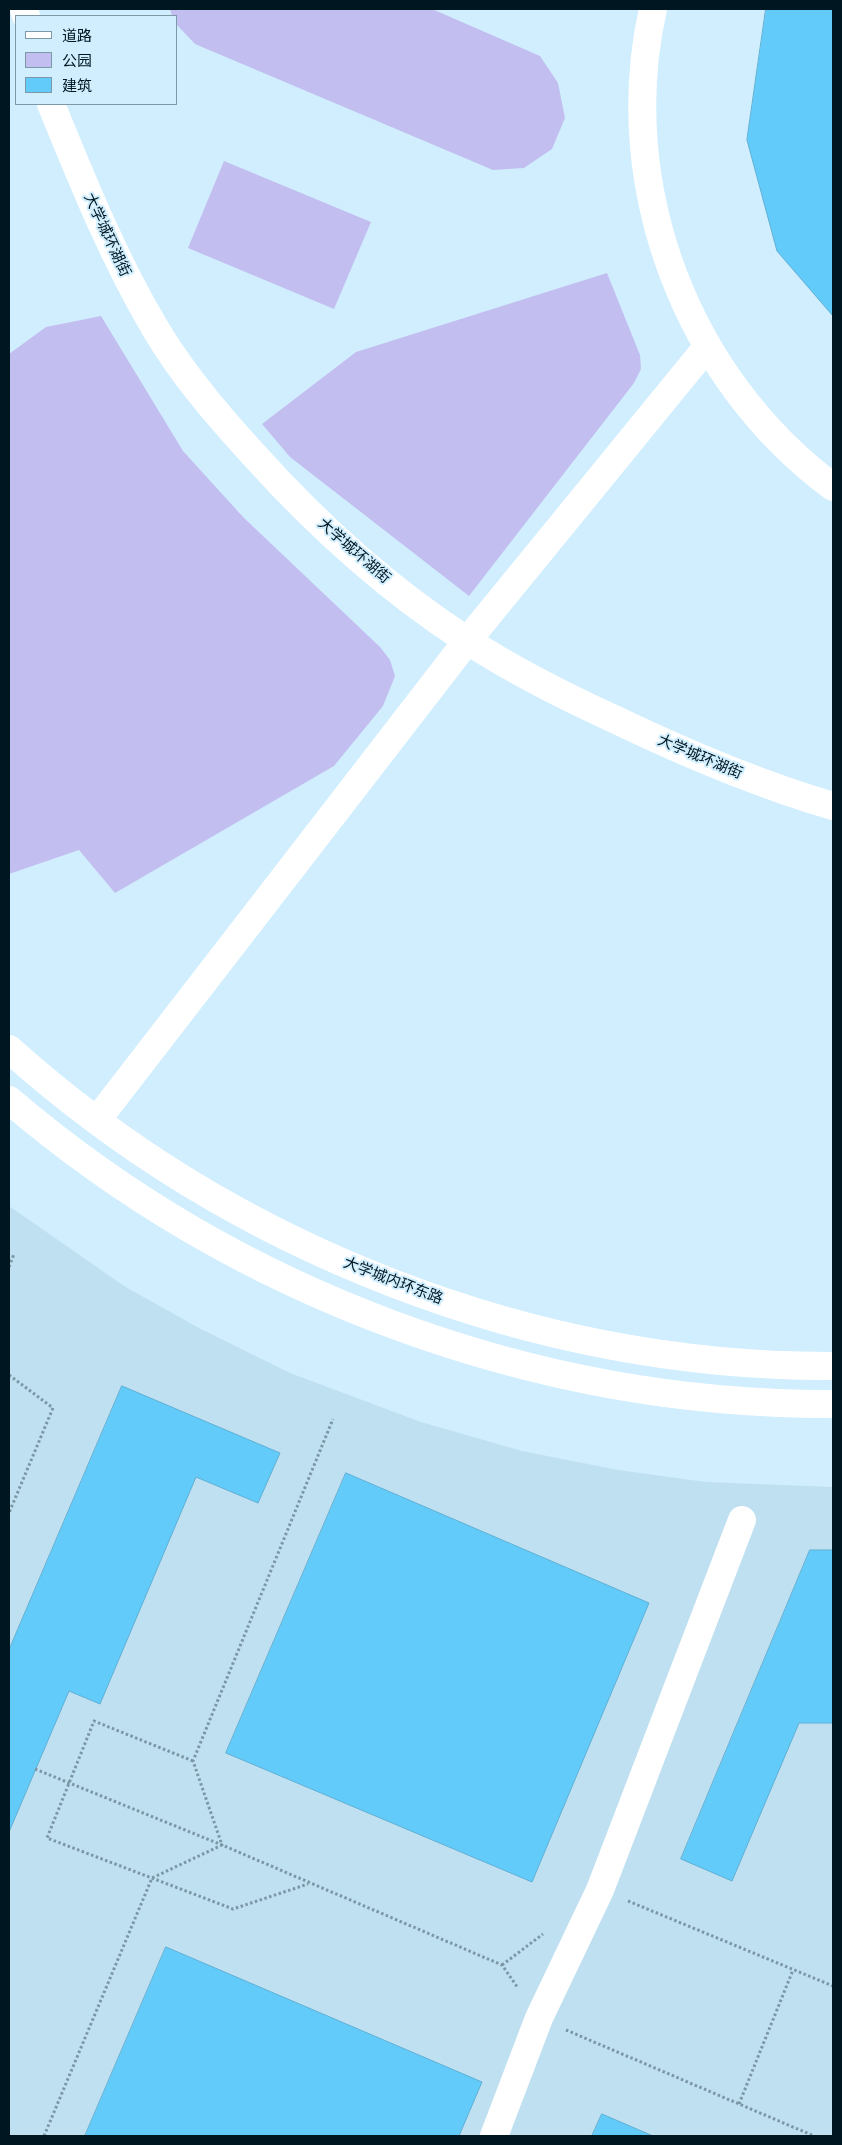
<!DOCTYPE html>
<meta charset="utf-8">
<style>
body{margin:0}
#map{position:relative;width:842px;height:2145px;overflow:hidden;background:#d0eefe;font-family:Literata,"Noto Sans SC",serif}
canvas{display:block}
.frame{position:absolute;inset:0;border:10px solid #001722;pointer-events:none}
.legend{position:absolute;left:15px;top:15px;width:162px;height:90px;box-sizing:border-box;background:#d0eefe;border:1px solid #7d98a6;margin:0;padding:6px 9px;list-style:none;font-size:15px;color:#001722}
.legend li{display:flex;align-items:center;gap:10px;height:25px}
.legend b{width:25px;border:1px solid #7d98a6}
</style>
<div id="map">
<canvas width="842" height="2145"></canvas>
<div class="frame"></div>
<ul class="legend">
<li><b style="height:6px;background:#fff"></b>道路</li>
<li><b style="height:14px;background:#c3bef0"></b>公园</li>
<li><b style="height:14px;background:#63cbf9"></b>建筑</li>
</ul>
</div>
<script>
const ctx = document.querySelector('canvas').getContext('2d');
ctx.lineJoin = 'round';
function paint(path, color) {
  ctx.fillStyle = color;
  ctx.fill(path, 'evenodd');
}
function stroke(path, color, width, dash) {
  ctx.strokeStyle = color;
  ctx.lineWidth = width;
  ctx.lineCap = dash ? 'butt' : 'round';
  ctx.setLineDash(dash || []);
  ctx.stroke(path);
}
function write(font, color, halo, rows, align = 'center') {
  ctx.font = font + ' Literata,"Noto Sans SC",serif';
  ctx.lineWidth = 4;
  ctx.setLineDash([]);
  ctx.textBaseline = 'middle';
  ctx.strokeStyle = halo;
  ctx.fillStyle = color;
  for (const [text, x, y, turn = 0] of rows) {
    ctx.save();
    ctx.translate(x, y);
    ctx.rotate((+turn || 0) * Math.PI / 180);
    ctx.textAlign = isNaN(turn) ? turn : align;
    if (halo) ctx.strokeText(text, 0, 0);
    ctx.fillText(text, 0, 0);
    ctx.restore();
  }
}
const built = new Path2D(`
 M9,1206l115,80 73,41 93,46 131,49 101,29 96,19 88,12 127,5v649h-824z`);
const green = new Path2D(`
 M170,9h262l108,47 18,27 7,35 -13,31 -28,19 -31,2 -298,-126 -19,-20v-8h-4z
 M224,161l147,61 -37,87 -146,-61z
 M607,273l33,82 1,14 -7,14 -165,213 -179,-139 -28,-33 94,-72z
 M101,316l82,135 60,66 137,130 10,13 5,16 -12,30 -49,60 -219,127 -36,-43 -70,24v-520l37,-27z`);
const building = new Path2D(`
 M766,9h67v307l-56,-65 -30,-111z
 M122,1386l158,67 -22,50 -62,-26 -96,227 -31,-13 -60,141v-182z
 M346,1473l303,130 -117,279 -306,-129z
 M810,1550h23v173h-34l-67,158 -51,-22z
 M166,1947l316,135 -23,54h-374z
 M602,2114l51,22h-61z`);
const path = new Path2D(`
 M9,1267l5,-13
 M9,1375l44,33 -44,105
 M193,1761l-99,-40 -47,117 186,71 75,-25
 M35,1769l187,76 280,120 16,23
 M628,1901l205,85
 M502,1965l41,-31
 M566,2030l248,106
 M739,2104l54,-134
 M44,2136l108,-258 70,-33 -29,-84 140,-342`);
const minor = new Path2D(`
 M24,9l2,7
 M653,9c-40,177 34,370 180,478
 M51,104c31,76 62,153 104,224 27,46 62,87 98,126 62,69 137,137 215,187 46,30 96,55 146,78 71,34 143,65 219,87
 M97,1120l370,-479 240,-294
 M494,2136l45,-118 61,-128 142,-370`);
const major = new Path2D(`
 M9,1049c223,200 524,318 824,317
 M9,1100c227,194 526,305 824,304`);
const streetNames = [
 ["大学城环湖街",107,235,65],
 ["大学城环湖街",354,551,41],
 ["大学城环湖街",700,757,23],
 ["大学城内环东路",393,1281,21]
];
paint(built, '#bfe0f1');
paint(green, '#c3bef0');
paint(building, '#63cbf9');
stroke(building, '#5fb0d5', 1);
stroke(path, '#7b96a4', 3, [2.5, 2.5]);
stroke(minor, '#fff', 28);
stroke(major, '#fff', 28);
write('15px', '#001722', '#d0eefe', streetNames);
</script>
